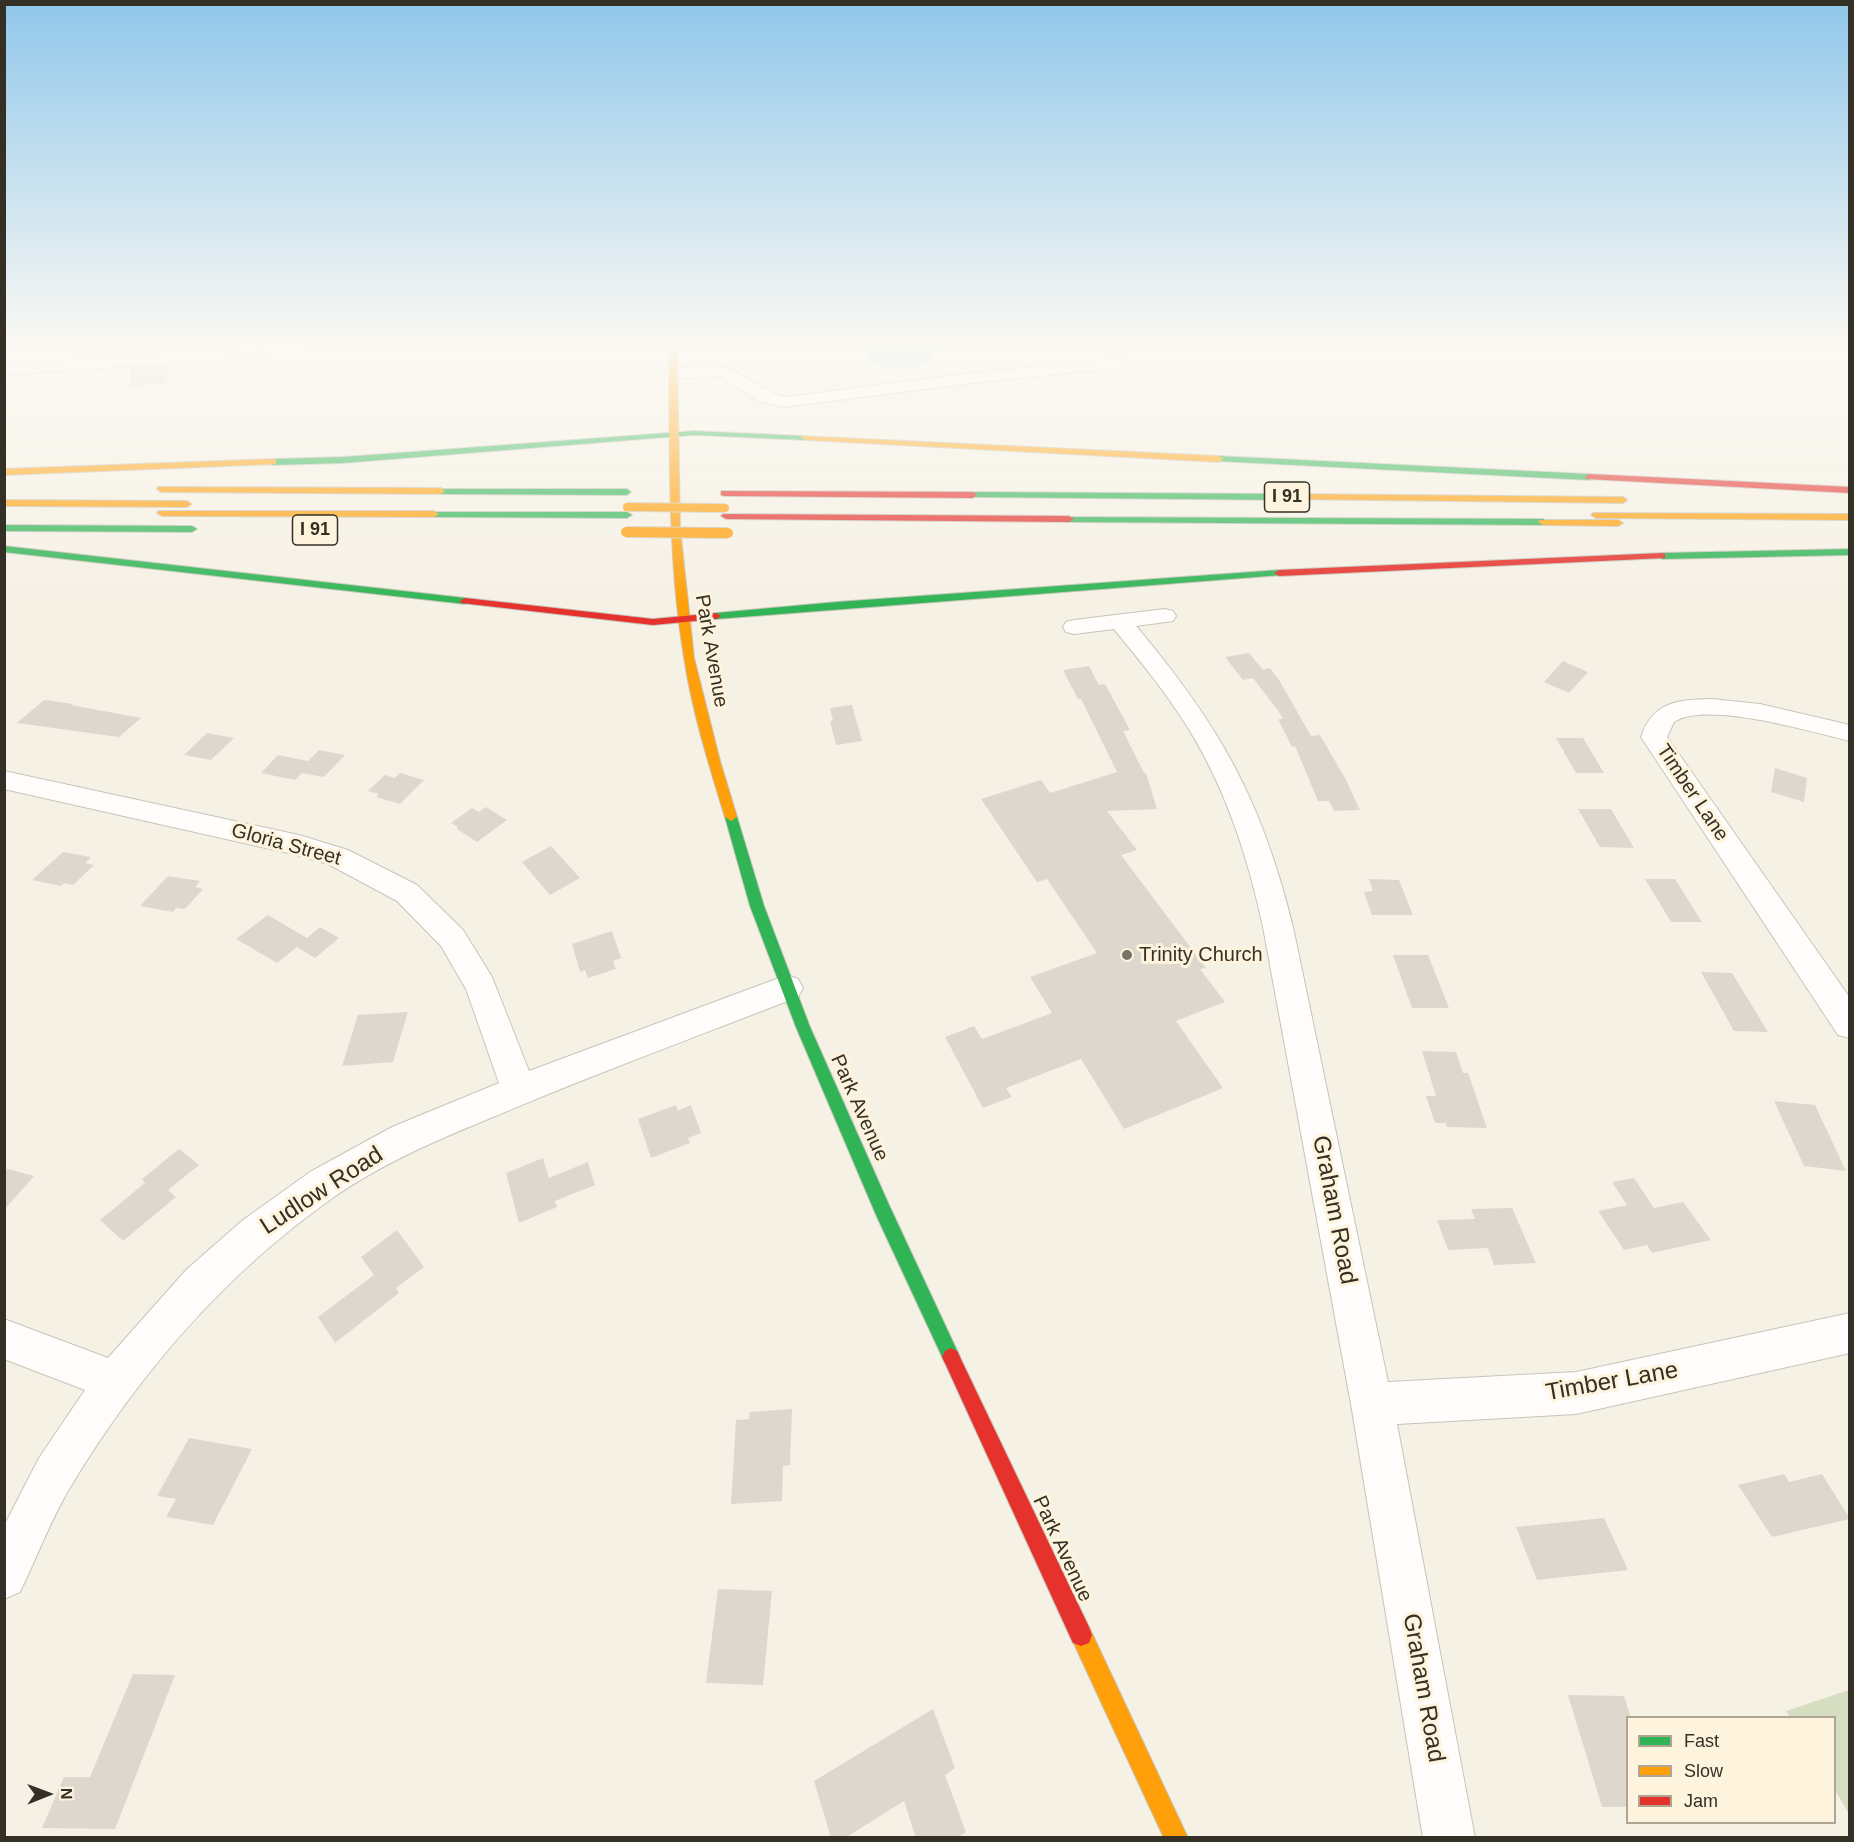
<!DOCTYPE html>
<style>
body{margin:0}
#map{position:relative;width:1854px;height:1842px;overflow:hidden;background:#f6f1e5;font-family:Arial,sans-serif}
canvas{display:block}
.frame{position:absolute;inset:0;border:6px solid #353025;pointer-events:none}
.legend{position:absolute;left:1626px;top:1716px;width:210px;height:108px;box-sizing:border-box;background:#fef4dd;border:2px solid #aea693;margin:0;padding:8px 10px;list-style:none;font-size:18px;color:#353025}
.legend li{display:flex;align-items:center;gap:12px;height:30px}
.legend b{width:30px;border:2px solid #aea693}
.north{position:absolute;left:18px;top:1764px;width:60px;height:60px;-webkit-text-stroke:4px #fef4dd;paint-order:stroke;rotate:89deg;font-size:16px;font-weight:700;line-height:24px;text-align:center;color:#353025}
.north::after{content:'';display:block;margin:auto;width:21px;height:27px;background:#353025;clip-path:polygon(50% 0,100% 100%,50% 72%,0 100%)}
</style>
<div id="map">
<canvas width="1854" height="1842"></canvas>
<div class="frame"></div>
<ul class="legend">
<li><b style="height:8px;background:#30b455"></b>Fast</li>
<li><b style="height:8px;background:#ff9f0a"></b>Slow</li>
<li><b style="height:8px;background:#e5322d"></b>Jam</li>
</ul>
<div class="north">N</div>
</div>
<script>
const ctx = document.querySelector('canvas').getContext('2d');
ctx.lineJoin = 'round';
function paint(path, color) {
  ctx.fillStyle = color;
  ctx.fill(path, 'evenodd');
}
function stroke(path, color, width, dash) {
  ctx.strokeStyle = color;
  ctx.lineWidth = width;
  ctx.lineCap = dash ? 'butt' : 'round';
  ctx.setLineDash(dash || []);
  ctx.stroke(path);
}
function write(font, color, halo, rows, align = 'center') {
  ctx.font = font + ' Arial,sans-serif';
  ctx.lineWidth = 6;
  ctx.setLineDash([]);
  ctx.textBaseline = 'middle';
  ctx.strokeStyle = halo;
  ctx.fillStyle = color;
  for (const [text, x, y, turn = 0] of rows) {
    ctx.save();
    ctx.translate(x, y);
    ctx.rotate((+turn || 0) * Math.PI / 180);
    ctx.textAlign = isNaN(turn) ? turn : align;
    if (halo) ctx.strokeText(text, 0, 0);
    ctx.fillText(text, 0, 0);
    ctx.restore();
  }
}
const green = new Path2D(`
 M1849,1690h1l-1,124 -14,-24 -1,-72 -44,-1 -4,-6z`);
const water = new Path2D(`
 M874,346h66v1c-3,4 -7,11 -12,14 -14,12 -44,9 -60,1l-1,-5z`);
const building = new Path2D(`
 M129,346h39l1,5 -40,3z
 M169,365v11l-5,8 -33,2 -1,-18z
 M1249,653l14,17 7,-2 9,12 32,56 9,-1 26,45 14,30 -26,1 -5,-10h-11l-23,-55 -3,1 -14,-28h5l-4,-7 -26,-34 -10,2 -18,-23z
 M1563,661l25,11 -19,21 -25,-11z
 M1089,666l10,19 6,-1 25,46 -7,1 21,42h2l11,36 -50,2 30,39 -16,5 85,113 -6,1 25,33 -49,19 47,67 -99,41 -43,-70 -75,29 6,9 -29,11 -38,-71 29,-11 8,13 70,-26 -22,-36 67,-24 -50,-74 -10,3 -56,-83 60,-19 9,13 67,-21 -36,-73h-3l-15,-29z
 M44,700l29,4 -2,1 70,13 -22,19 -102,-14z
 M852,705l10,36 -26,4 -6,-24h3l-3,-13z
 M207,733l27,5 -23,22 -27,-5z
 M1556,738h27l21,35h-28z
 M319,750l26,5 -21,22 -22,-4 -7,7 -34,-7 17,-18 30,6z
 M1775,768l32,10 -3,24 -33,-10z
 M400,773l24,7 -24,24 -24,-7 3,-3 -11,-3 17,-16 10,3z
 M486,807l21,13 -30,22 -20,-13 1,-2 -7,-4 21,-15 7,4z
 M1578,809h33l23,39 -34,-1z
 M551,846l29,32 -30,17 -28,-33z
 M63,852l28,5 -6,6 9,2 -21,20 -9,-2 -3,3 -29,-6z
 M168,876l32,5 -5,6 8,2 -18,20 -9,-1 -3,4 -33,-6z
 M1369,879l30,1 14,35h-41l-8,-23 9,-1z
 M1645,879h30l27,43h-31z
 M268,915l39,23 13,-11 19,11 -24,20 -18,-11 -20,16 -41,-24z
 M612,931l9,27 -8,3 3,8 -28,9 -3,-8 -5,2 -8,-28z
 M1393,955h35l21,53h-37z
 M1701,972l31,1 36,59 -34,-1z
 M408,1012l-15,50 -51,4 16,-51z
 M1422,1051l34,1 7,21h5l19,55 -40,-1 -1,-4h-11l-9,-27h10z
 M1774,1101l41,4 31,66 -42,-5z
 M676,1105l2,6 13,-6 10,28 -13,5 2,5 -39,15 -13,-39z
 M179,1149l20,16 -31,25 8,7 -53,44 -23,-21 45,-37 -3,-4z
 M543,1158l6,20 39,-16 7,23 -40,16 2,6 -38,16 -13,-50z
 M4,1168l30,8 -30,34z
 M1634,1178l20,30 29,-6 28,38 -59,13 -5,-8 -23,5 -26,-39 29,-6 -15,-23z
 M1512,1208l24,55 -42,2 -6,-17 -40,2 -11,-30 38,-1 -4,-10z
 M397,1230l27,37 -28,21 3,5 -64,50 -17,-26 56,-42 -13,-18z
 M792,1409l-2,56 -7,1 -1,35 -51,3 5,-84 13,-1 1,-7z
 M189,1438l63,11 -39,76 -47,-8 10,-18 -19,-3z
 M1784,1474l5,8 33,-8 28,45 -78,18 -34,-52z
 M1604,1518l24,52 -91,10 -21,-53z
 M718,1589l54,2 -9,94 -57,-2z
 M133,1674l42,1 -60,154 -73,-1 22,-51h26z
 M1568,1695l56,1 7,22h-3v89h-26z
 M933,1709l22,59 -10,7 21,57 -9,6h-41l-12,-37 -59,37h-14l-17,-57z`);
const street = new Path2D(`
 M267,346h50l-2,3 -18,5 -293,21v-10z
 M1129,358l8,5 -2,3 -162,17 -188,24 -25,-5 -40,-25 -47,1 -8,-5c5,-7 55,-8 65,-4 19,9 34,23 55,28l188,-24z
 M1165,609l8,2 3,5 -3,5 -37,5c84,100 126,174 157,301l95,455 188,-10 274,-59v40l-274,61 -179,10 78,414h-52l-72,-434 -88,-477c-15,-69 -36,-135 -73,-196 -22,-36 -49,-69 -76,-102l-40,5 -8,-2 -3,-5 3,-5 8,-2z
 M1712,699l48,5 90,21v16c-38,-9 -145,-41 -176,-19l-7,15 183,261v40l-12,-3 -197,-298c12,-36 37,-37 71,-38z
 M4,771l295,64 49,15 69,35 46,45 29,47 37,94 258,-96 11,4 5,9 -5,9c-100,39 -201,76 -300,118 -56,23 -114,47 -164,82 -108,76 -195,176 -263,289 -20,33 -34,71 -51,106l-16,7v-73l35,-68 46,-68 -81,-31v-40l104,39 78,-88 57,-50 67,-48 82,-45 107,-44 -33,-94 -25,-43 -44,-45 -69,-37 -31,-9 -293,-66z`);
const fast = new Path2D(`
 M694,431l111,5 4,2 -4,2 -111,-5 -351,28 -70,2 -4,-3 4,-3 70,-2z
 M1219,456l370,18 4,3 -4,3 -373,-19v-4z
 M438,489h189l4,3 -4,3 -186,-1 -4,-3z
 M973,492l315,2 4,3 -4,3 -318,-3v-4z
 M431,512h196l5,3 -5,3 -193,-1 -5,-3z
 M1066,517l477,2 5,3 -5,3 -474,-3 -3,-1z
 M4,525l188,1 5,3 -5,3 -188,-1z
 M4,546l461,52 5,3 -5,3 -461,-52z
 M1850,549v6l-188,4 -5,-3 5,-3z
 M1279,570l5,3 -2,2 -566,44 -5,-3 5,-3 121,-11z
 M731,813l6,4 27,89 46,121 79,178 71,152 -3,6 -6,3 -6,-3 -68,-146 -81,-190 -46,-121 -25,-89z`);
const slow = new Path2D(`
 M669,346h8l3,182 14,130 26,103 17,56 -6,4 -6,-4c-16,-52 -33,-106 -41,-160 -17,-103 -14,-207 -15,-311z
 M802,436l417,20 4,3 -4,3 -414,-22 -4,-2z
 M273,459l3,1v4l-272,11v-6z
 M158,487l283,1 4,3 -4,3 -280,-2 -4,-3z
 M1288,494l335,3 4,3 -4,3 -338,-4v-4z
 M4,500l183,1 4,3 -4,3 -183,-1z
 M159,511h275l5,3 -5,3 -272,-1 -5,-3z
 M1593,513l257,1v6l-254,-2 -5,-3z
 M1540,520h78l5,3 -5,3 -75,-1 -5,-3z
 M1081,1624l8,3 99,211h-24l-94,-203 3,-8z`);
const jam = new Path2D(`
 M1589,474l261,13v6l-264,-14 -1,-2z
 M721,491l252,1 4,3 -4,3 -249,-2 -3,-1z
 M723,514l346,2 5,3 -5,3 -343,-3 -5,-3z
 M1662,553l3,1v4l-386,18 -5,-3 5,-3z
 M465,598l188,21 63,-6 5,3 -5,3 -63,6 -192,-22 -1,-2z
 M951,1348l6,3 132,276 3,8 -3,8 -8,3 -8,-3 -128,-280 -3,-6 3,-6z`);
const slowBridgeFar1 = new Path2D(`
 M627,507l98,1`);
const slowBridge = new Path2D(`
 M626,532l102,1`);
const markers = [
 [1127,955,6,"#797468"]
];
const shields = [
 [1287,497,45],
 [315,530,45]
];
const shieldNames = [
 ["I 91",1287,497],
 ["I 91",315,530]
];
const streetNames = [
 ["Park Avenue",711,651,80],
 ["Timber Lane",1692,793,56],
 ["Gloria Street",286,845,15],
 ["Park Avenue",859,1108,66],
 ["Park Avenue",1062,1549,65]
];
const poiNames = [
 ["Trinity Church",1139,955]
];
const nearStreetnames = [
 ["Ludlow Road",322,1191,-33],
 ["Graham Road",1334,1210,79],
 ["Timber Lane",1612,1382,-10],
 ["Graham Road",1423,1688,80]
];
paint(green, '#d6dec2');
paint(water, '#ade3ef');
paint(building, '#ded7ce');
stroke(street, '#c8c4ba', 2);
stroke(fast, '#c8c4ba', 2);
stroke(slow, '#c8c4ba', 2);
stroke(jam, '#c8c4ba', 2);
paint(street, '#fefdfb');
paint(fast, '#30b455');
paint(slow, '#ff9f0a');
paint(jam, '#e5322d');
stroke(slowBridgeFar1, '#cfcdc6', 10, []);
stroke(slowBridge, '#cfcdc6', 12, []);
stroke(slowBridgeFar1, '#ff9f0a', 8);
stroke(slowBridge, '#ff9f0a', 10);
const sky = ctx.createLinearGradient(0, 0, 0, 604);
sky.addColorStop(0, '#90c7eb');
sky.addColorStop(0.57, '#fbf9f3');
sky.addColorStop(1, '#fbf9f300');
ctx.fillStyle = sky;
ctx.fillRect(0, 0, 1854, 604);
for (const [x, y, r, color] of markers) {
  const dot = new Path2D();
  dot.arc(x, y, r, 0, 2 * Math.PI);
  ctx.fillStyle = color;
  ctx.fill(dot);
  stroke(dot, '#fef4dd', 2);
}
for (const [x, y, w] of shields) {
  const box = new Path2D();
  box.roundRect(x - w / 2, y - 15, w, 30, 4.5);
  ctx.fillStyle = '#fef4dd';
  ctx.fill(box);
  stroke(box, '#353025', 1.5);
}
write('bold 18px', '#353025', null, shieldNames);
write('20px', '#353025', '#fef4dd', streetNames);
write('20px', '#353025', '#fef4dd', poiNames, 'left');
write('24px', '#353025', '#fef4dd', nearStreetnames);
</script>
